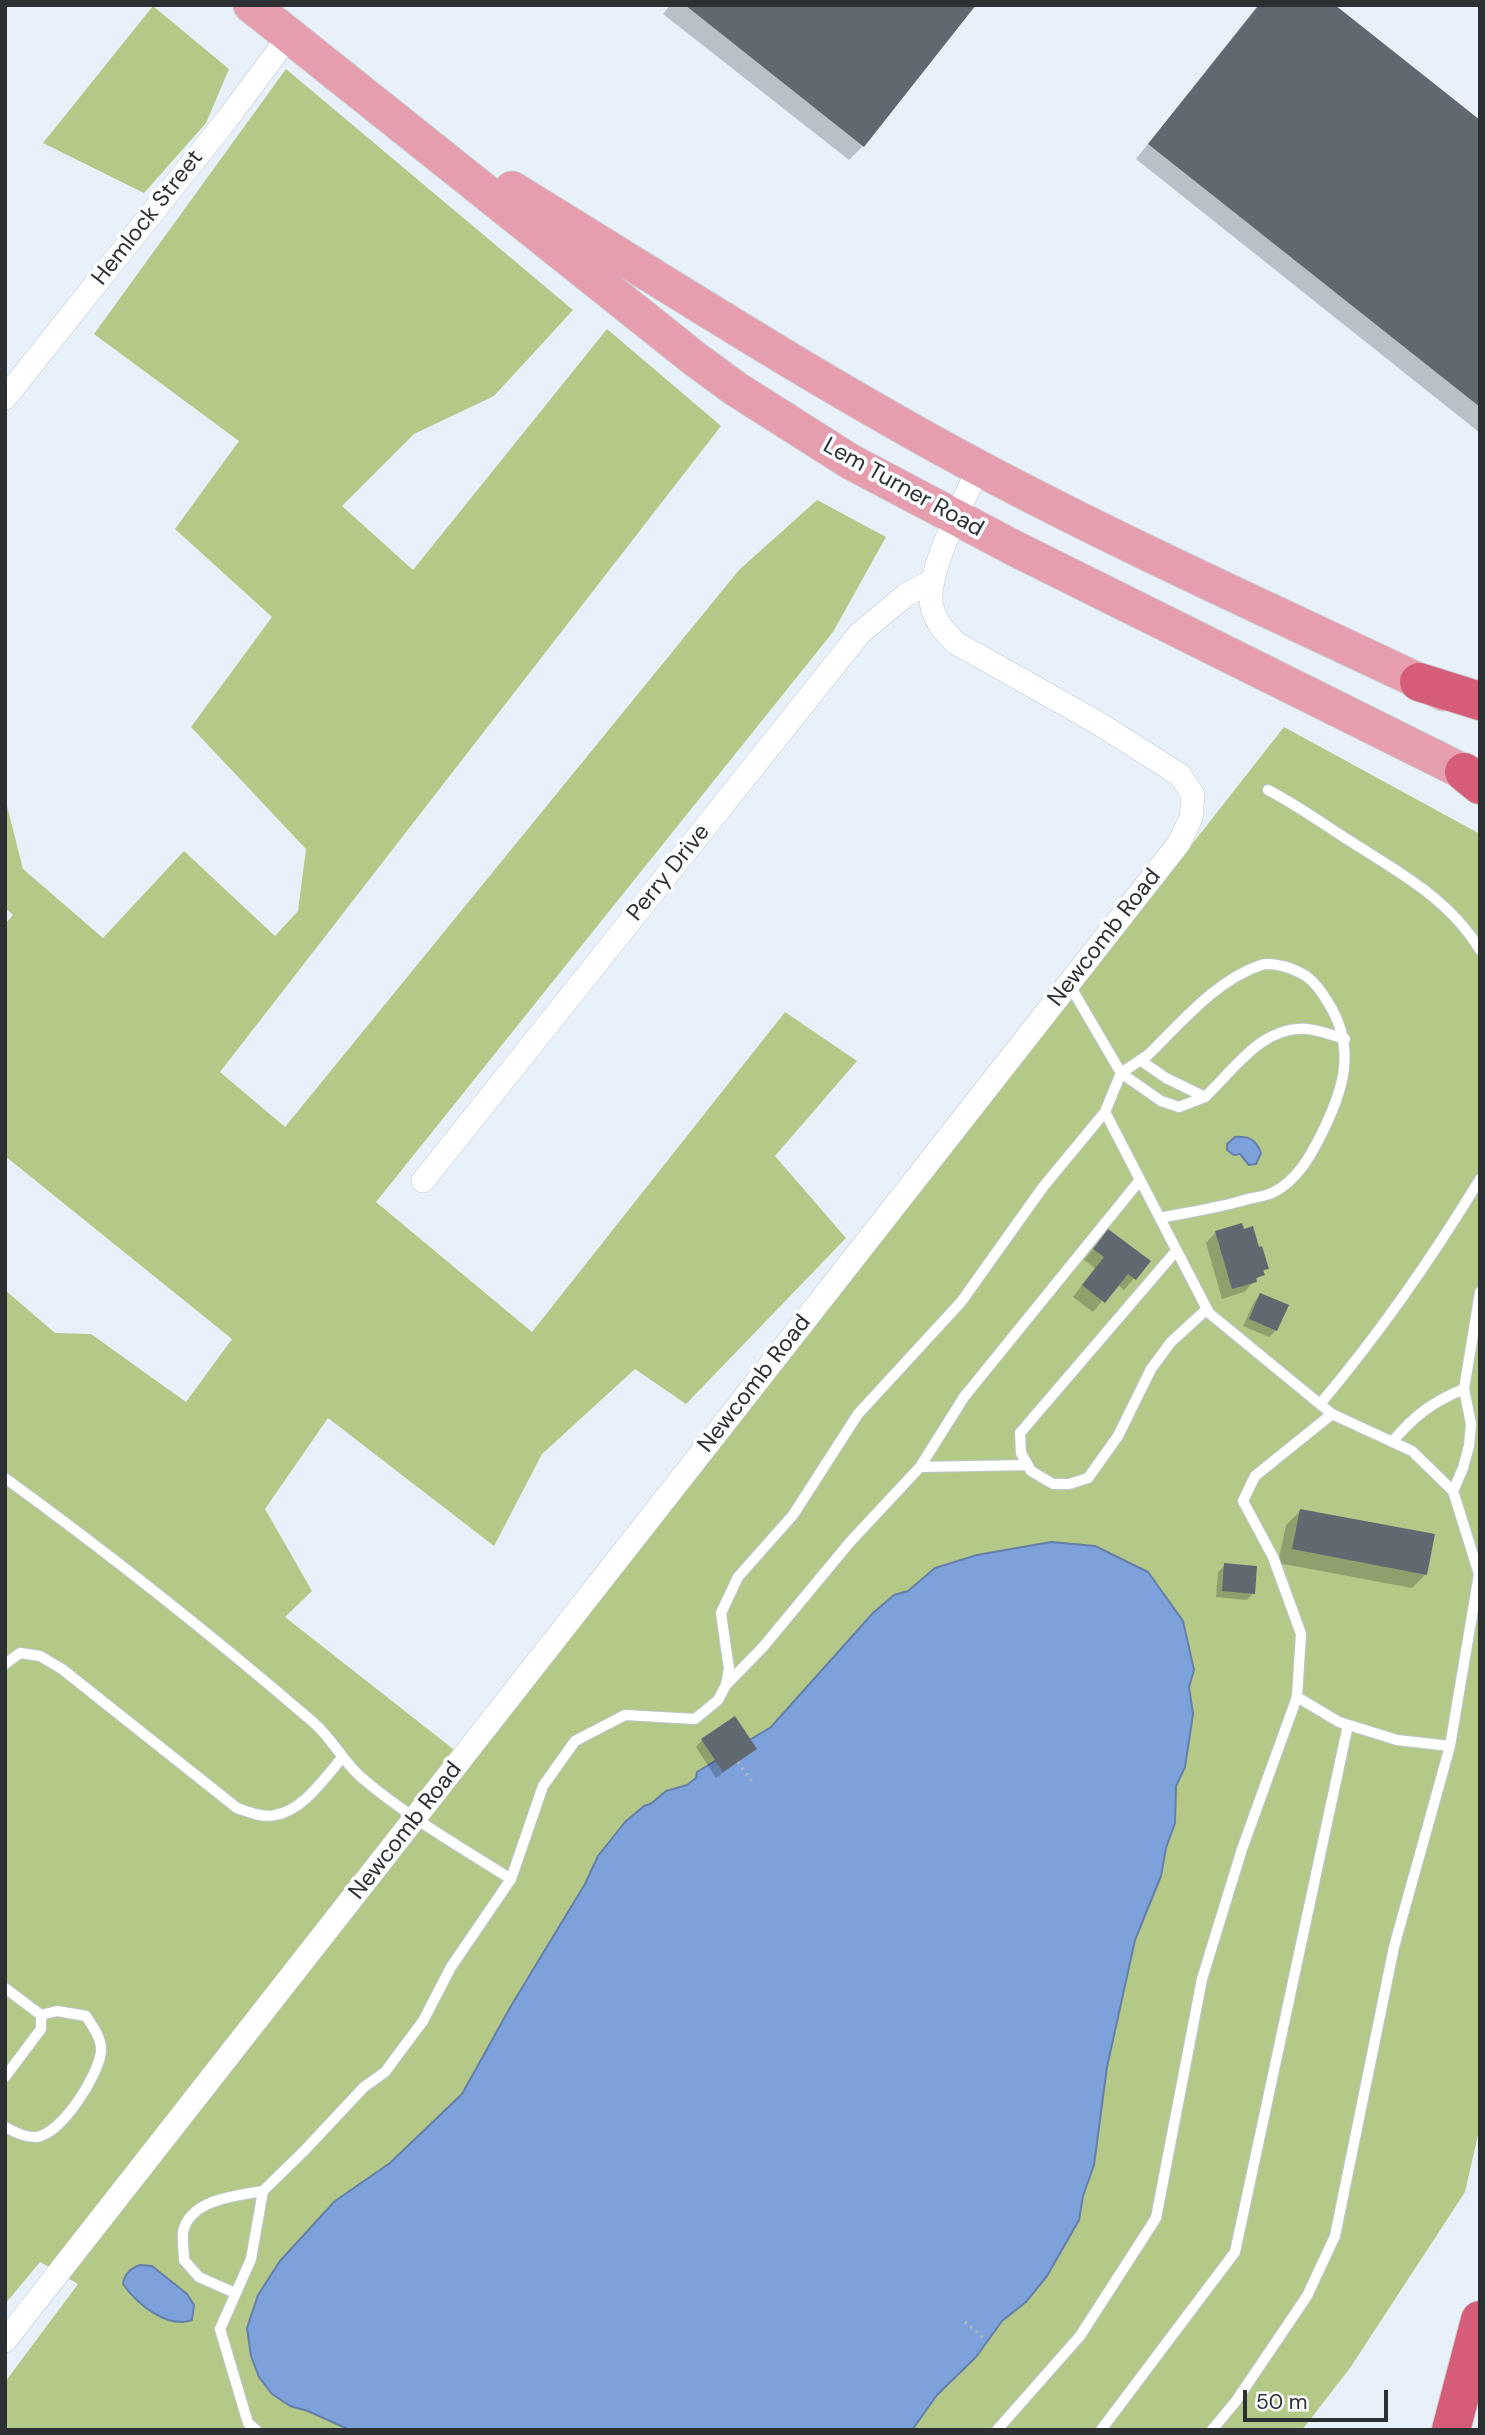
<!DOCTYPE html>
<style>
body{margin:0}
#map{position:relative;width:1485px;height:2435px;overflow:hidden;background:#e8f1f9;font-family:"DM Sans",sans-serif}
canvas{display:block}
.frame{position:absolute;inset:0;border:7px solid #2d3033;pointer-events:none}
.scale{position:absolute;left:1243px;top:2390px;width:145px;height:32px;box-sizing:border-box;border:4px solid #2d3033;border-top:0;padding-left:9px;font-size:21px;line-height:24px;white-space:nowrap;color:#2d3033;-webkit-text-stroke:5px #fbfdff;paint-order:stroke}
</style>
<div id="map">
<canvas width="1485" height="2435"></canvas>
<div class="frame"></div>
<div class="scale">50 m</div>
</div>
<script>
const ctx = document.querySelector('canvas').getContext('2d');
ctx.lineJoin = 'round';
function paint(path, color) {
  ctx.fillStyle = color;
  ctx.fill(path, 'evenodd');
}
function stroke(path, color, width, dash) {
  ctx.strokeStyle = color;
  ctx.lineWidth = width;
  ctx.lineCap = dash ? 'butt' : 'round';
  ctx.setLineDash(dash || []);
  ctx.stroke(path);
}
function write(font, color, halo, rows, align = 'center') {
  ctx.font = font + ' "DM Sans",sans-serif';
  ctx.lineWidth = 7;
  ctx.setLineDash([]);
  ctx.textBaseline = 'middle';
  ctx.strokeStyle = halo;
  ctx.fillStyle = color;
  for (const [text, x, y, turn = 0] of rows) {
    ctx.save();
    ctx.translate(x, y);
    ctx.rotate((+turn || 0) * Math.PI / 180);
    ctx.textAlign = isNaN(turn) ? turn : align;
    if (halo) ctx.strokeText(text, 0, 0);
    ctx.fillText(text, 0, 0);
    ctx.restore();
  }
}
const green = new Path2D(`
 M153,6l76,63 -23,54 -62,70 -101,-50z
 M286,69l287,241 -79,86 -80,38 -72,72 71,64 194,-241 114,97 -501,646 65,55 454,-557 78,-70 69,37 -53,95 -457,570 156,130 253,-320 72,49 -82,95 71,82 -160,166 -51,-35 -93,85 -48,92 -166,-128 -63,91 47,82 -27,26 186,146 813,-1036 196,107v1292l-15,66 -115,176 -48,62h-1297v-48l73,-98 -38,-22 -35,42v-1014l50,43 36,1 95,68 46,-63 -227,-183v-232l8,-9 -8,-7v-110l18,71 80,69 81,-87 91,85 23,-25 8,-62 -115,-122 81,-110 -97,-88 64,-88 -145,-107z`);
const water = new Path2D(`
 M1235,1137c13,-1 21,2 26,16l-5,11 -7,1 -9,-11 -6,1 -7,-5v-6z
 M1051,1542l44,4 53,26 35,49 11,49 -5,17 4,27 -8,53 -9,19 -1,37 -9,25 -5,28 -26,64 -28,127 -13,98 -11,31 -4,24 -32,56 -21,26 -24,19 -26,36 -39,38 -25,35h-562l-42,-19 -18,-5 -18,-12 -13,-17 -8,-21 -4,-28 11,-33 22,-34 55,-60 55,-38 72,-69 49,-88 74,-122 13,-28 27,-34 19,-16 8,-3 14,-12 21,-6 9,-7 1,-6 74,-45 102,-114 21,-18 14,-4 27,-23 42,-13z
 M140,2265l12,1 35,28 7,11 -2,15c-25,9 -55,-16 -69,-36 2,-11 7,-15 17,-19z`);
const shadow = new Path2D(`
 M670,5h304l-111,141 -14,14 -186,-146z
 M1258,5h75l147,117v311l-344,-274z
 M1108,1231l40,31 -24,28 -7,-6 -24,28 -20,-15 22,-29 -11,-8z
 M1216,1232l51,36 -23,24 -22,7 -16,-56z
 M1260,1295l16,35 -7,7 -26,-11 11,-24z
 M1300,1511l126,63 -14,14 -134,-25 8,-38z
 M1225,1565l28,28 -6,7 -31,-3 2,-25z
 M702,1740l53,9 -39,29 -20,-31z`);
const building = new Path2D(`
 M685,5h291l-112,142z
 M1259,5h76l145,115v287l-332,-263z
 M1242,1223l2,6 9,-3 6,21 3,-1 7,23 -6,1 2,5 -9,3 1,4 -25,7 -17,-58z
 M1108,1229l43,32 -15,19 -8,-6 -23,29 -23,-18 22,-28 -11,-8z
 M1260,1293l29,12 -12,26 -28,-12z
 M1300,1509l135,25 -8,41 -135,-26z
 M1224,1563l33,3 -2,28 -33,-3z
 M735,1716l22,33 -34,23 -22,-33z`);
const path = new Path2D(`
 M738,1762l15,21
 M965,2322l19,16`);
const lane = new Path2D(`
 M1268,790c33,17 62,39 93,58 45,28 91,55 119,102
 M1069,984l52,89 -16,39 104,201 123,101 80,37 41,40 26,83 -29,172 -56,201 -59,289 -28,60 -71,105 -24,29
 M1140,1060l26,18 39,19 -26,10 -18,-6 -40,-28 27,-18c33,-32 68,-75 113,-90 12,-4 34,4 45,11 11,8 16,17 23,28 28,46 14,87 -8,131 -11,22 -24,45 -47,57 -7,4 -17,5 -26,7 -29,9 -59,13 -88,19
 M1205,1097c29,-27 57,-72 102,-68 13,1 26,7 38,10
 M1176,1251l-156,182 1,20 10,18 22,13h16l19,-6 30,-42 33,-67 20,-27 36,-33
 M1320,1404c60,-71 112,-146 160,-225
 M1392,1442c22,-26 40,-40 72,-53
 M920,1467l44,-70 176,-217
 M5,1478c106,77 209,159 308,244 19,16 30,40 49,56 46,39 98,69 149,101
 M1453,1491l10,-23 6,-22 2,-22 -7,-35 16,-97
 M5,1664l15,-11 20,3 22,13 175,139c12,4 26,10 38,7 28,-4 50,-38 67,-57
 M726,1685l37,-38 87,-105 70,-75 107,-2
 M1297,1697l42,25 58,18 53,6
 M5,1988l36,27v14l-36,48
 M5,2127c9,5 21,11 32,10 25,-4 62,-62 64,-86 1,-13 -9,-25 -15,-35l-29,-5 -16,4
 M235,2293l-36,-16 -15,-17c0,-9 -2,-20 -1,-28 7,-33 53,-36 80,-41
 M256,2430l-8,-7 -28,-94 31,-70 12,-68 41,-40 60,-64 21,-15 38,-51 28,-54 60,-88 32,-93 32,-45 50,-26 70,4 23,-19 8,-15 3,-16 -8,-56 17,-36 55,-62 65,-101 103,-112 82,-115 62,-75
 M997,2430l83,-94 76,-118 46,-239 40,-130 55,-152 4,-63 -28,-77 -30,-56 12,-25 77,-62
 M1101,2430l134,-178 113,-527`);
const street = new Path2D(`
 M5,398l223,-280 61,-82
 M423,1181l437,-548 46,-38 26,-14
 M5,2341l1174,-1498 12,-25 2,-23 -13,-20 -82,-52 -142,-80c-11,-11 -20,-20 -24,-36 -8,-32 33,-107 46,-139`);
const primary = new Path2D(`
 M251,5l444,354 41,30 115,73 163,86 466,232
 M512,189c155,95 306,193 467,279 152,81 310,151 465,225`);
const highway = new Path2D(`
 M1419,682l61,19
 M1464,772l16,13
 M1451,2430l29,-110`);
const streetNames = [
 ["Hemlock Street",148,218,-52],
 ["Lem Turner Road",903,488,29],
 ["Perry Drive",669,873,-51],
 ["Newcomb Road",1105,938,-52],
 ["Newcomb Road",755,1384,-52],
 ["Newcomb Road",406,1831,-52]
];
paint(green, '#b4c888');
paint(water, '#7da1db');
stroke(water, '#657fa9', 2);
paint(shadow, '#0003');
paint(building, '#616970');
stroke(lane, '#bdc7ce', 12);
stroke(street, '#bdc7ce', 24);
stroke(primary, '#cdcdce', 37);
stroke(highway, '#cdcdce', 40);
stroke(path, '#afb6bd', 3.5, [2, 5]);
stroke(lane, '#fff', 10);
stroke(street, '#fff', 23);
stroke(primary, '#e69eaf', 35);
stroke(highway, '#d55d79', 38);
write('23px', '#2d3033', '#fbfdff', streetNames);
</script>
